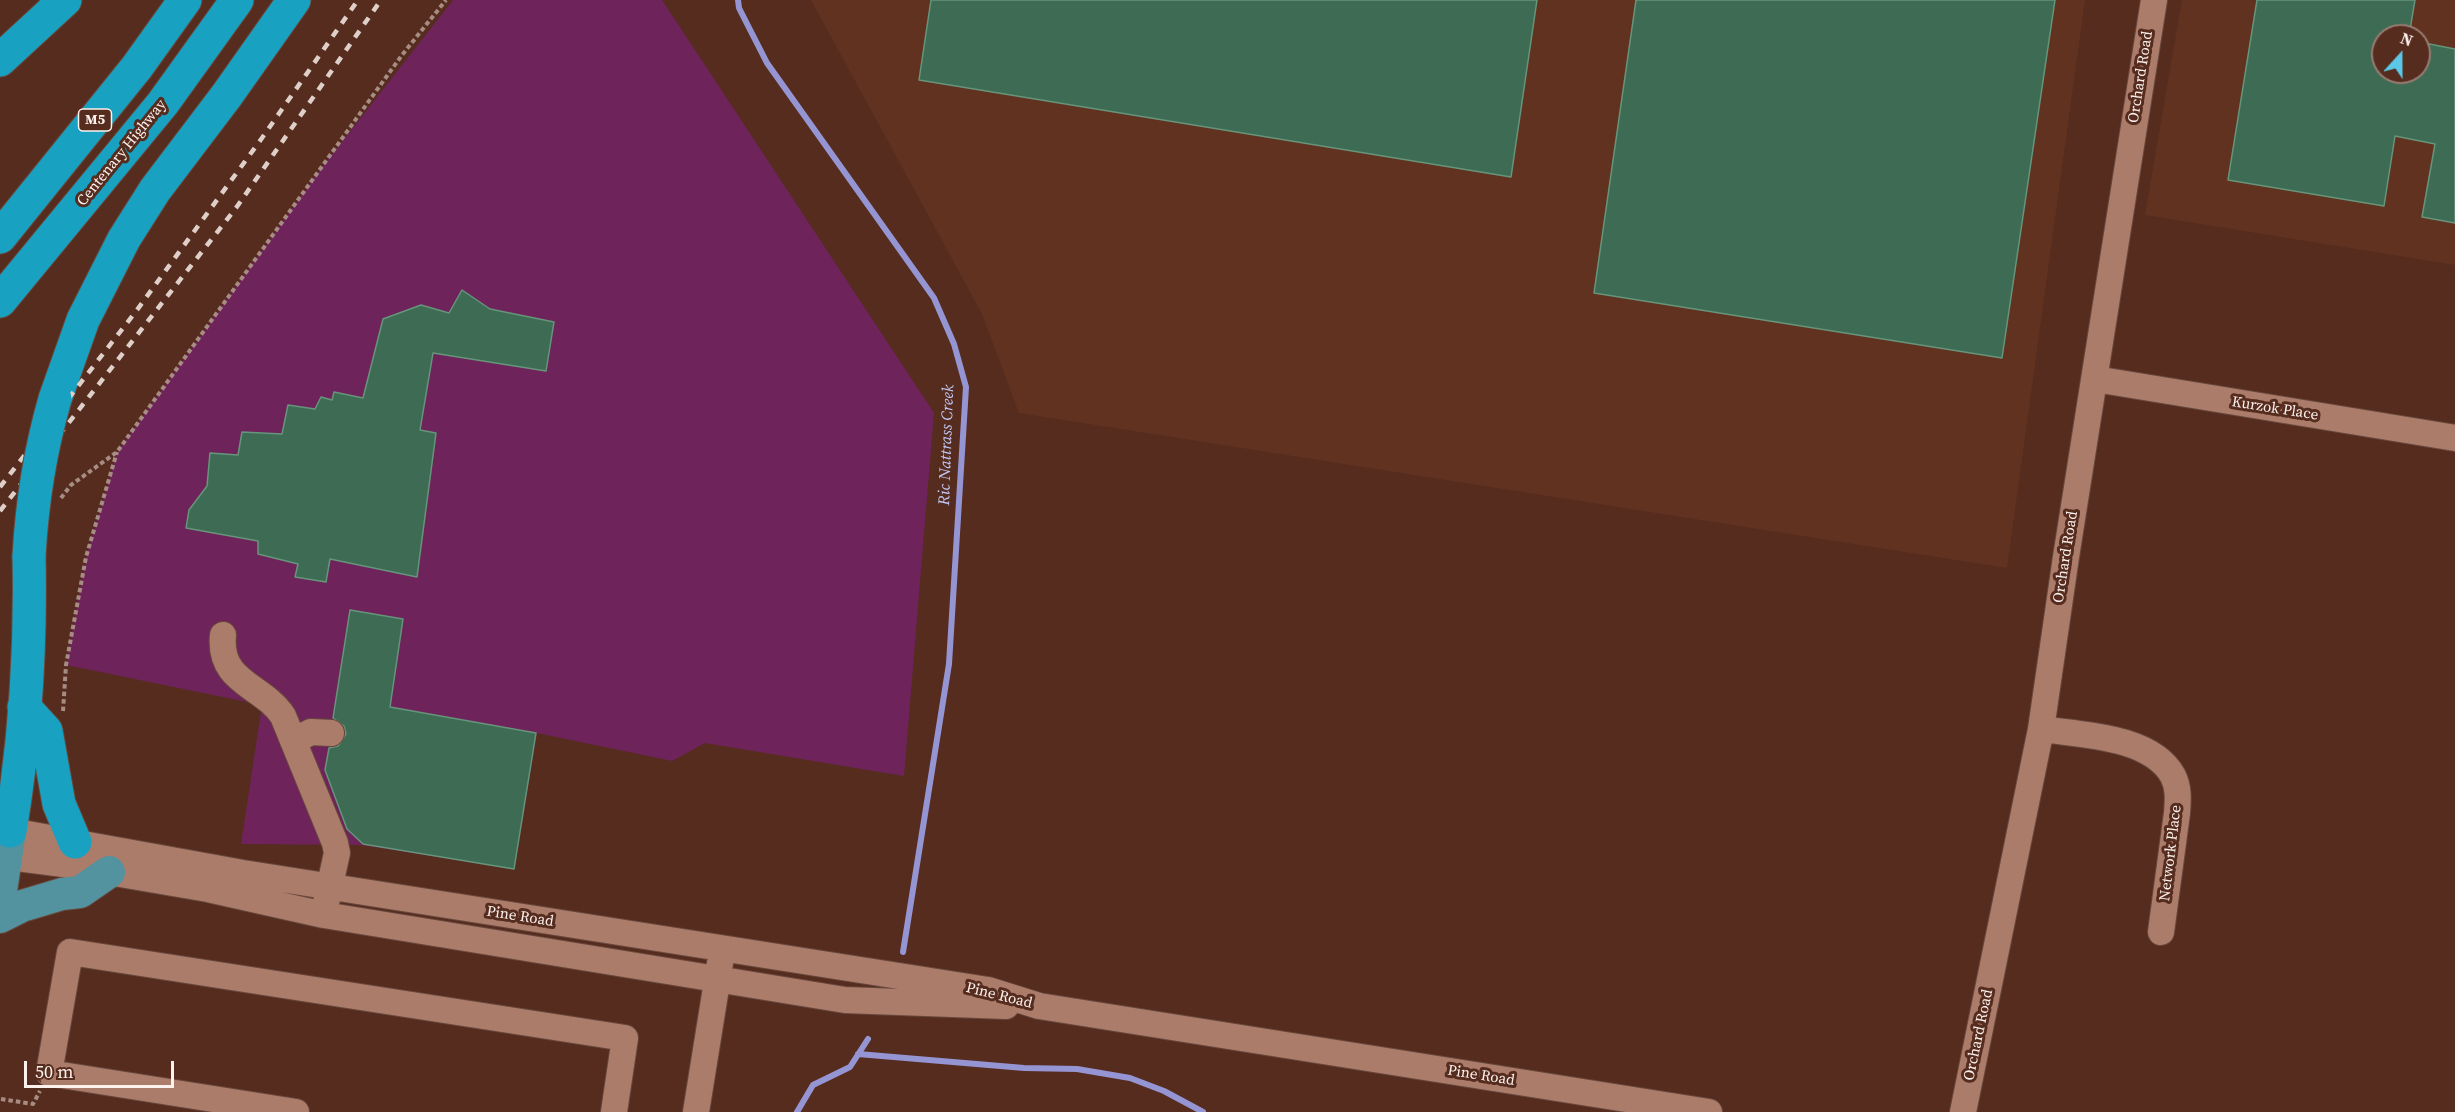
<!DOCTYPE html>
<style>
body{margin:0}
#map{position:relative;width:2455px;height:1112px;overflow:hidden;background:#552c1e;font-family:"Source Serif 4",serif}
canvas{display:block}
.north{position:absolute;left:2371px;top:24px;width:60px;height:60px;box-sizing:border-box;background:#552c1e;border:2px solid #987b71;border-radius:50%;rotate:21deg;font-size:16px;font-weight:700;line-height:24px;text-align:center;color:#fcf1ed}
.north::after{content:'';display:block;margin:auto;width:21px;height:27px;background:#5bc8e7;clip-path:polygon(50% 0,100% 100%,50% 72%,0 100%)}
.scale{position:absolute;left:24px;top:1061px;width:150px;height:27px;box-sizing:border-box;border:3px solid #fcf1ed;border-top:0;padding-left:8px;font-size:18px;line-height:21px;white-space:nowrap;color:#fcf1ed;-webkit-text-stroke:4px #552c1e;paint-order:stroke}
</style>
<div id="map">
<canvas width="2455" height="1112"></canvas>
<div class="north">N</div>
<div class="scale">50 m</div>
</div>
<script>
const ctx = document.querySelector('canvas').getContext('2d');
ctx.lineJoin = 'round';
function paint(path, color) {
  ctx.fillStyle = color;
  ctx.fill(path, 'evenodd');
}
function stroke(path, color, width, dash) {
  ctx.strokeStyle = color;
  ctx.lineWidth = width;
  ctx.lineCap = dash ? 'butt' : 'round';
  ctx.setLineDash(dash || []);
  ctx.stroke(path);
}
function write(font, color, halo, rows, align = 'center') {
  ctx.font = font + ' "Source Serif 4",serif';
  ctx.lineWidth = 6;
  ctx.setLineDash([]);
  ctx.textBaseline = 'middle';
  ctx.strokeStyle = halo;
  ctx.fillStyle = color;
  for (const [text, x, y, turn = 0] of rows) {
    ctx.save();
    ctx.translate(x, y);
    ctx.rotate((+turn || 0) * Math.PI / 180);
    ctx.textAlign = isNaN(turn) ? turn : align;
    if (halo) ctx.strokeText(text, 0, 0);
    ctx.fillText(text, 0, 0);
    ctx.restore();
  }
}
const built = new Path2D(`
 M811,0h1274l-78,568 -988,-155 -37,-99z
 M2182,0h273v265l-310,-50zM2383,36h36v36h-36z`);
const green = new Path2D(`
 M453,0h209l272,413 -30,363 -199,-33 -33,18 -135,-28 -23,136 -153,-24 -120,-1 21,-139 -196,-40 20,-108 31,-105 202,-281z`);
const stream = new Path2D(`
 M738,0l1,8 28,55 167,235 20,46 12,43 -17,277 -46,288
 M858,1054l166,14 53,1 53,9 34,13 39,21
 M797,1112l16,-27 37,-18 18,-28`);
const building = new Path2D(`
 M931,0h606l-26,177 -592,-97z
 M1636,0h419l-53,358 -408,-65z
 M2257,0h158l-6,36h-26v36h36v-30l36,7v174l-33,-6 13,-73 -40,-8 -11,70 -156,-26z
 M462,290l28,19 64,13 -8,49 -113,-18 -13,77 16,3 -19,144 -87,-18 -4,23 -31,-5 3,-13 -40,-10v-13l-72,-13 3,-18 18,-24 3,-33 28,2 4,-23 40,2 6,-29 27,4 6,-12 11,3 2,-8 29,6 20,-79 38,-14 28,8z
 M350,610l53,9 -13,88 146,26 -22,136 -151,-25 -16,-15 -22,-59 4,-22 9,-2 8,-12 -2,-8 -11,-8z`);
const path = new Path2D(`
 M61,498l10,-13 46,-33 285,-397 44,-55
 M63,711l3,-46 20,-108 31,-105
 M1,1099l32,5 7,-13`);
const minor = new Path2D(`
 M2095,379l360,59
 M223,635c-5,48 40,50 60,81l52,127 2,10 -11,50
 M2041,729c41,6 110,7 132,47 6,12 5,24 4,37l-16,119
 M293,741l18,-9 20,1
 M0,829l243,44 745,117 51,16 670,106
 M0,856l56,7 152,26 116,26 521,85 161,6
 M296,1112l-247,-39 21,-121 555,86 -11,74
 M696,1112l24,-149
 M1963,1112l78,-383 25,-172 88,-557`);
const major = new Path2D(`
 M0,898l10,-67
 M0,917l22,-11 40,-12 18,-2 29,-20`);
const highway = new Path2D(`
 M0,60l65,-60
 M0,237l137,-170 48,-67
 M0,301l163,-198 74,-103
 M55,399l28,-79 41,-81 31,-49 72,-95 67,-95
 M24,707l22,24 13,73 16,38
 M10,831c15,-90 21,-184 19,-275`);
const rail = new Path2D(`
 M0,487l137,-177 125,-172 96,-138
 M0,511l236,-303 145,-208`);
const highwayBridge = new Path2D(`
 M29,556c3,-54 11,-105 26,-157`);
const shields = [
 [95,120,33]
];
const shieldNames = [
 ["M5",95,120]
];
const streetNames = [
 ["Orchard Road",2141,77,-81],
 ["Centenary Highway",122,153,-51],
 ["Kurzok Place",2275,409,9],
 ["Orchard Road",2066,557,-81],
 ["Network Place",2171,853,-83],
 ["Pine Road",520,917,9],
 ["Pine Road",999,996,14],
 ["Orchard Road",1979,1035,-78],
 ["Pine Road",1481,1076,9]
];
const waterNames = [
 ["Ric Nattrass Creek",947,445,-88]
];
paint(built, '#623221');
paint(green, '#6e245b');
stroke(stream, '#9695d3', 6);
paint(building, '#3d6b53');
stroke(building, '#66957b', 1.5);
stroke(minor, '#68483d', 28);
stroke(major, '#68483d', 34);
stroke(highway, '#68483d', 35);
stroke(path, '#a78c83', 4, [4.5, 3]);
stroke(minor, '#ac7c6b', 26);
stroke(major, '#53929f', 32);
stroke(highway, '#18a1c1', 33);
stroke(rail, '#dfcfc9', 4.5, [8, 8]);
stroke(highwayBridge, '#68483d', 35, []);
stroke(highwayBridge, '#18a1c1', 33);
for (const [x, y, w] of shields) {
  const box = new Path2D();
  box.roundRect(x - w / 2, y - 11, w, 22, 4.5);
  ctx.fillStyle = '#552c1e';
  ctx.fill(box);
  stroke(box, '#fcf1ed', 1.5);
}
write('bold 14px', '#fcf1ed', null, shieldNames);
write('15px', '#fcf1ed', '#552c1e', streetNames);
write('italic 16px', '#c2c8f7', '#552c1e', waterNames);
</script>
